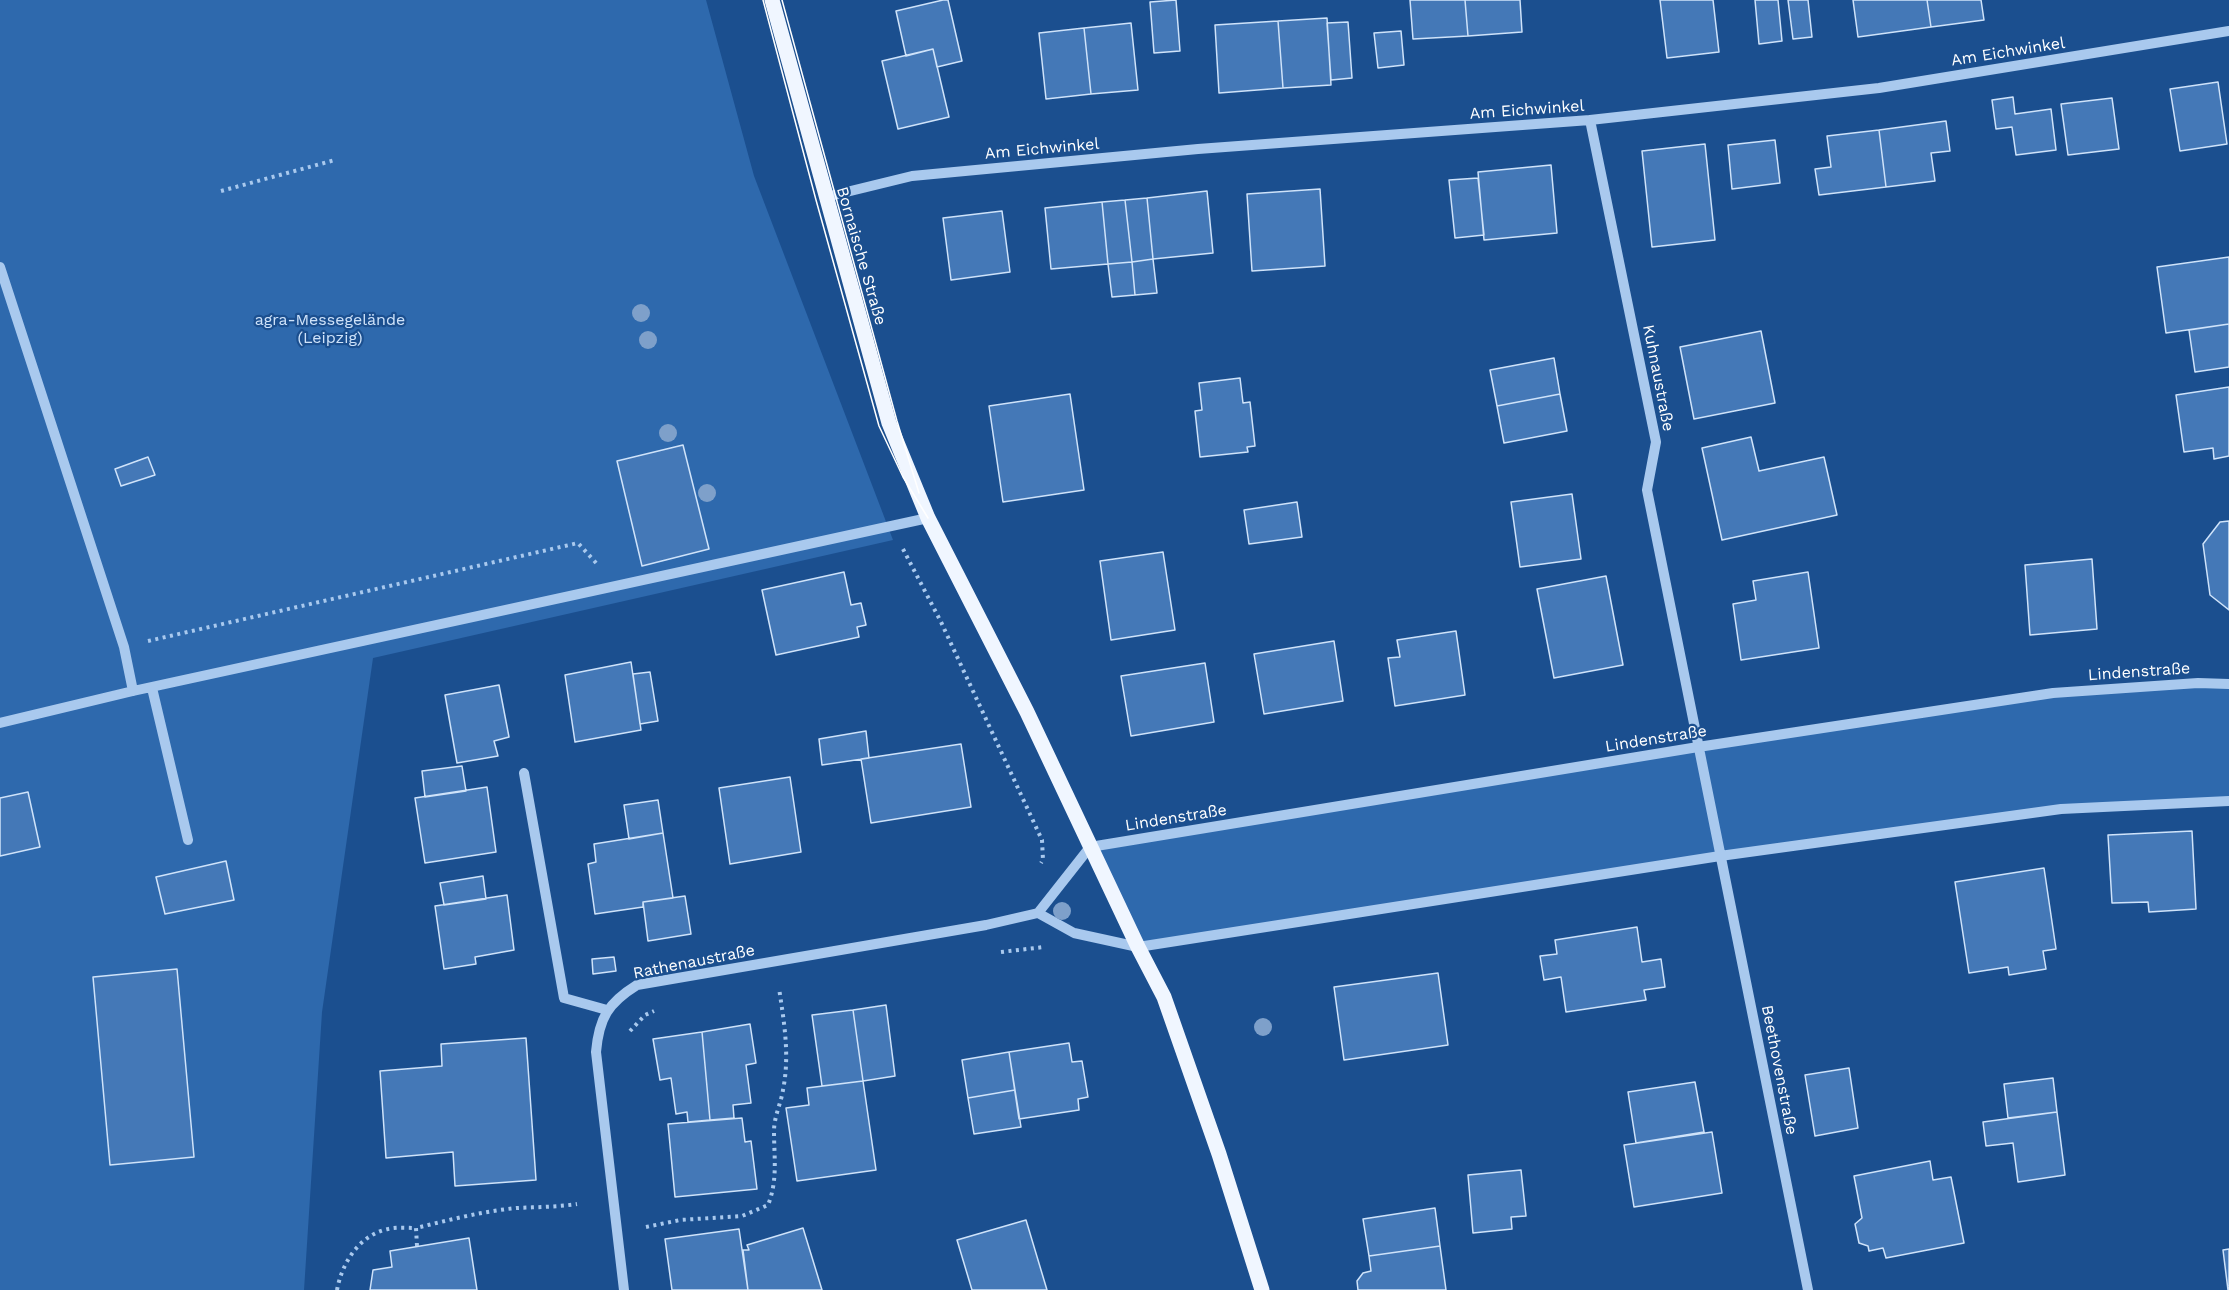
<!DOCTYPE html>
<meta charset="utf-8">
<style>
body{margin:0}
canvas{display:block;background:#1b4f8f}
</style>
<canvas width="2229" height="1290"></canvas>
<script>
const ctx = document.querySelector('canvas').getContext('2d');
ctx.lineJoin = 'round';
function paint(path, color) {
  ctx.fillStyle = color;
  ctx.fill(path, 'evenodd');
}
function stroke(path, color, width, dash) {
  ctx.strokeStyle = color;
  ctx.lineWidth = width;
  ctx.lineCap = dash ? 'butt' : 'round';
  ctx.setLineDash(dash || []);
  ctx.stroke(path);
}
function write(font, color, halo, rows, align = 'center') {
  ctx.font = font + ' "Work Sans",sans-serif';
  ctx.lineWidth = 4.5;
  ctx.setLineDash([]);
  ctx.textBaseline = 'middle';
  ctx.strokeStyle = halo;
  ctx.fillStyle = color;
  for (const [text, x, y, turn = 0] of rows) {
    ctx.save();
    ctx.translate(x, y);
    ctx.rotate((+turn || 0) * Math.PI / 180);
    ctx.textAlign = isNaN(turn) ? turn : align;
    if (halo) ctx.strokeText(text, 0, 0);
    ctx.fillText(text, 0, 0);
    ctx.restore();
  }
}
const green = new Path2D(`
 M0,0h706l48,176 139,364 -520,118 -51,354 -18,278h-304z
 M2229,684v117l-168,8 -923,138 -48,-100 963,-154z`);
const building = new Path2D(`
 M943,0h5l14,61 -25,6 -4,-18 -27,7 -10,-45z
 M1176,0l4,51 -26,2 -4,-51z
 M1410,0h55l3,36 -55,3z
 M1465,0h55l2,32 -54,4z
 M1660,0h53l6,52 -52,6z
 M1755,0h23l4,41 -23,3z
 M1788,0h20l4,37 -19,2z
 M1853,0h74l4,27 -73,10z
 M1927,0h54l3,20 -53,7z
 M1327,18l4,67 -48,3 -5,-67z
 M1278,21l5,67 -64,5 -4,-68z
 M1348,22l4,56 -21,2 -4,-57z
 M1131,23l7,67 -47,4 -7,-66z
 M1084,28l7,66 -45,5 -7,-66z
 M1401,31l3,34 -26,3 -4,-35z
 M933,49l16,68 -51,12 -16,-68z
 M2218,82l9,62 -47,7 -10,-62z
 M2013,97l2,17 36,-5 5,41 -40,5 -4,-28 -16,2 -4,-29z
 M2112,98l7,51 -51,6 -7,-51z
 M1946,121l4,30 -19,2 4,28 -49,6 -7,-57z
 M1879,130l7,57 -67,8 -4,-26 16,-2 -4,-31z
 M1775,140l5,43 -48,6 -4,-44z
 M1705,144l10,96 -63,7 -10,-96z
 M1551,165l6,68 -73,7 -6,-68z
 M1478,178l6,57 -29,3 -6,-58z
 M1320,189l5,77 -73,5 -5,-77z
 M1207,191l6,62 -60,6 -6,-61z
 M1147,198l6,61 -21,3 -7,-62z
 M1125,200l7,62 -24,2 -6,-62z
 M1102,202l6,62 -57,5 -6,-61z
 M1002,211l8,61 -59,8 -8,-62z
 M2229,257v67l-63,9 -9,-66z
 M1153,259l4,34 -22,2 -3,-33z
 M1132,262l3,33 -23,2 -4,-33z
 M2229,324v43l-34,5 -6,-42z
 M1761,331l14,72 -81,16 -14,-72z
 M1554,358l6,36 -63,12 -7,-36z
 M1240,378l3,25 7,-1 5,44 -8,1 1,5 -48,5 -5,-46 7,-1 -3,-27z
 M2229,387v69l-15,3 -1,-11 -29,4 -8,-57z
 M1070,394l14,96 -81,12 -14,-96z
 M1560,394l7,37 -63,12 -7,-37z
 M1751,437l8,34 65,-14 13,58 -115,25 -20,-92z
 M683,445l26,104 -67,17 -25,-105z
 M148,457l7,18 -34,11 -6,-17z
 M1572,494l9,65 -61,8 -9,-65z
 M1297,502l5,35 -53,7 -5,-34z
 M2229,521v89l-19,-15 -7,-51 17,-22z
 M1163,552l12,78 -64,10 -11,-79z
 M2092,559l5,70 -67,6 -5,-70z
 M844,572l7,33 10,-2 5,22 -9,2 2,10 -83,18 -14,-65z
 M1808,572l11,76 -78,12 -8,-56 23,-4 -3,-19z
 M1606,576l17,89 -69,13 -17,-89z
 M1456,631l9,64 -70,11 -7,-48 12,-1 -3,-17z
 M1334,641l9,60 -79,13 -10,-60z
 M631,662l10,68 -66,12 -10,-67z
 M1205,663l9,59 -83,14 -10,-60z
 M650,672l8,49 -18,3 -7,-50z
 M499,685l10,52 -15,4 4,15 -41,7 -12,-68z
 M866,731l3,27 -47,7 -3,-26z
 M961,744l10,63 -100,16 -10,-64z
 M462,766l4,25 -41,6 -3,-26z
 M790,777l11,75 -71,12 -11,-76z
 M487,787l9,65 -71,11 -10,-65z
 M28,792l12,55 -40,9v-58z
 M658,800l5,33 -34,6 -5,-34z
 M2192,831l4,78 -47,3 -1,-10 -36,1 -4,-68z
 M663,833l10,65 -30,4v5l-48,7 -7,-50 8,-2 -2,-18z
 M226,861l8,39 -69,14 -9,-37z
 M2044,868l12,81 -13,2 3,18 -37,6 -1,-8 -39,6 -14,-91z
 M483,876l3,23 -42,6 -4,-22z
 M507,895l7,55 -39,7 1,7 -32,5 -9,-63z
 M685,896l6,38 -43,7 -5,-39z
 M1637,927l5,35 19,-3 4,28 -21,3 2,10 -80,12 -5,-35 -17,3 -4,-24 17,-2 -2,-14z
 M614,957l2,14 -23,3 -1,-15z
 M177,969l17,188 -84,8 -17,-188z
 M1438,973l10,72 -104,15 -10,-73z
 M886,1005l9,71 -32,5 -10,-71z
 M853,1010l10,71 -41,5 -10,-71z
 M750,1024l6,39 -10,2 5,38 -18,2 1,13 -24,2 -8,-88z
 M702,1032l8,88 -22,2 -1,-10 -11,2 -5,-36 -11,2 -7,-41z
 M526,1038l10,142 -81,6 -2,-34 -67,6 -6,-87 62,-5 -1,-22z
 M1069,1043l3,19 10,-1 6,36 -10,2 1,11 -60,9 -10,-67z
 M1009,1052l6,38 -47,8 -6,-38z
 M1849,1068l9,60 -43,8 -10,-61z
 M2053,1078l4,34 -49,6 -4,-34z
 M863,1081l13,89 -79,11 -11,-73 23,-3 -2,-17z
 M1695,1082l9,50 -68,11 -8,-51z
 M1015,1090l6,37 -47,7 -6,-36z
 M2057,1112l8,63 -47,7 -5,-39 -27,3 -3,-24z
 M742,1118l3,24 6,-1 6,48 -82,8 -7,-73z
 M1712,1132l10,61 -88,14 -10,-62z
 M1930,1161l3,19 18,-3 13,66 -78,15 -3,-10 -14,3 -1,-5 -9,-3 -4,-19 7,-6 -8,-42z
 M1521,1170l5,46 -15,1 1,12 -39,4 -5,-58z
 M1435,1208l5,38 -71,10 -6,-37z
 M1026,1220l21,70h-75l-15,-50z
 M803,1228l19,62h-74l-5,-40h6l-2,-5z
 M739,1229l9,61h-76l-7,-51z
 M469,1238l8,52h-107l3,-20 19,-3 -2,-16z
 M1440,1246l6,44h-88l-1,-9 6,-8 8,-2 -2,-15z
 M2229,1249v41h-1l-5,-40z`);
const path = new Path2D(`
 M221,191l114,-31
 M903,549l38,73 101,218 1,20 -2,3
 M148,641l430,-98 19,21
 M1001,952l43,-5
 M630,1031l15,-16 9,-4
 M646,1227l34,-7 62,-4 26,-11c10,-25 6,-48 6,-74 0,-14 7,-28 9,-41 7,-35 1,-68 -4,-102
 M417,1246l-1,-18c33,-8 67,-17 101,-20 20,-1 40,-1 60,-4
 M337,1290c5,-27 22,-55 51,-61 8,-2 19,-1 28,-1`);
const minor = new Path2D(`
 M1590,120l66,322 -9,48 161,800
 M826,197l86,-21 286,-27 392,-29 289,-32 350,-57
 M0,267l124,380 9,44
 M152,688l36,152
 M0,723l133,-32 795,-173
 M524,773l40,225 43,12
 M1038,913l36,20 64,14 582,-91 341,-47 168,-8
 M624,1290l-28,-238c3,-34 12,-49 41,-67l349,-60 52,-12 52,-66 608,-100 355,-54 145,-10 31,1`);
const major = new Path2D(`
 M772,0l117,423 39,95 99,194 111,235 26,50 55,157 43,136`);
const tram = new Path2D(`
 M763,0l53,200 63,226 24,51 25,41
 M782,0l115,421 22,72`);
const trees = [
 [641,313],
 [648,340],
 [668,433],
 [707,493],
 [1062,911],
 [1263,1027]
];
const streetNames = [
 ["Am Eichwinkel",2008,52,-9],
 ["Am Eichwinkel",1527,110,-4],
 ["Am Eichwinkel",1042,149,-5],
 ["Bornaische Straße",861,256,74],
 ["Kuhnaustraße",1658,378,79],
 ["Lindenstraße",2139,672,-4],
 ["Lindenstraße",1656,739,-9],
 ["Lindenstraße",1176,818,-9],
 ["Rathenaustraße",694,962,-11],
 ["Beethovenstraße",1779,1070,79]
];
const parkNames = [
 ["agra-Messegelände",330,320],
 ["(Leipzig)",330,338]
];
paint(green, '#2e69ad');
paint(building, '#4478b7');
stroke(building, '#cfe3fa', 1.5);
stroke(path, '#a9c9ee', 4, [3, 4.5]);
stroke(minor, '#a9c9ee', 10);
stroke(major, '#f0f6ff', 15);
stroke(tram, '#fff', 1.5);
ctx.fillStyle = '#7ea0ca';
for (const [x, y] of trees) {
  ctx.beginPath();
  ctx.arc(x, y, 9, 0, 2 * Math.PI);
  ctx.fill();
}
write('16px', '#fff', '#1b4f8f', streetNames);
write('16px', '#cfe3fa', '#1b4f8f', parkNames);
</script>
